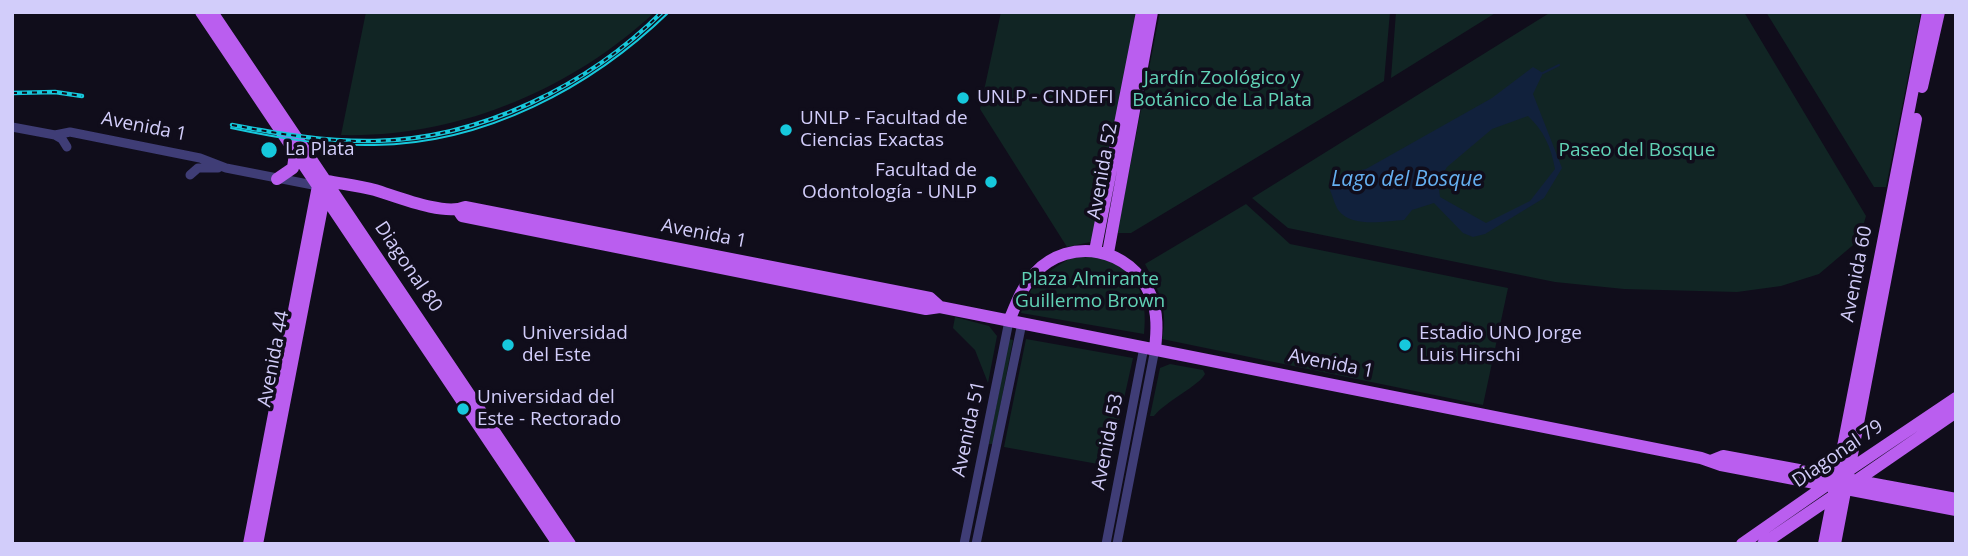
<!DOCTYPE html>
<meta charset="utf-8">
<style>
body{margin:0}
#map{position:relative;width:1968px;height:556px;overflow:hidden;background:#100d1b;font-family:"Open Sans",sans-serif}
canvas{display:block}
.frame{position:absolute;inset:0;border:14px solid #d2cdfa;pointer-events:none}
</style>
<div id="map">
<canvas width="1968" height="556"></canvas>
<div class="frame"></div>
</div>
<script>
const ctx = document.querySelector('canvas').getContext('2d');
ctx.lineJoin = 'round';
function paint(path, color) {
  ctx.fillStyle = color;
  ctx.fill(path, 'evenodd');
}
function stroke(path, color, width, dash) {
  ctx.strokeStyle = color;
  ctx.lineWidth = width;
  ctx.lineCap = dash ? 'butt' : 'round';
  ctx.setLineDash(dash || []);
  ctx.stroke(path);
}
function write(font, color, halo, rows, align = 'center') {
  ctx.font = font + ' "Open Sans",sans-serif';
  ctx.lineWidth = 7;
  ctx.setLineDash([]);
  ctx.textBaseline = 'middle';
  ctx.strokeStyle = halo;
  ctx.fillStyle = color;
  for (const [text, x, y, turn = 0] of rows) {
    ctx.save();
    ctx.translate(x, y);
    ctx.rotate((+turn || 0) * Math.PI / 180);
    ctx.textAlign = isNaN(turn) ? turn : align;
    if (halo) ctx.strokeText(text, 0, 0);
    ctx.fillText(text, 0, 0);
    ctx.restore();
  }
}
const green = new Path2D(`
 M366,12h289c-84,78 -198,126 -314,123z
 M1001,12h137l-43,229 -28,6 -87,-138z
 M1160,12h230l-6,69 -253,152h-14z
 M1396,12h101l-106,66z
 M1551,12h193l122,204 -7,24 -40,34 -38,12 -44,6 -113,-3 -69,-7 -267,-54 -36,-30z
 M1766,12h155l-35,175h-12z
 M1246,204l44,40 218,44 -25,117 -321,-66c7,-28 -4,-51 -17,-75z
 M1071,258c9,0 19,-2 28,0 39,10 49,39 45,76l-123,-21c8,-29 25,-41 50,-55z
 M955,317l34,9 8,10 -9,47 -13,-33 -22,-22z
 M1009,339l4,1 -20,104h-4z
 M1026,339l107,19 -24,108 -105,-19z
 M1170,364l33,6 2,4c-5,11 -39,27 -51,42h-4l10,-48z`);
const water = new Path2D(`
 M1533,67l10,6 -10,21 29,74 -18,30 -59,36 -12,3 -10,-4 -29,-30 -22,7 -8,10c-18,1 -52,8 -65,-9 -4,-5 -6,-14 -9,-21l12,-16 24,-5 126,-71zM1528,116c16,15 23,31 27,53l-25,32 -44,22 -46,-26 -2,-15 9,-15 45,-38z`);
const stream = new Path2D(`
 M1543,73l16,-8`);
const minor = new Path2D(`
 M12,127l43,8 15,-3 130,26 26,10 92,18
 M55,135l7,4 5,8
 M190,175l8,-7h20
 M964,544l45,-223
 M976,544l46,-221
 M1106,544l38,-197
 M1117,544l38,-195`);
const major = new Path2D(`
 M201,12l357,532
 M212,12l358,532
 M1922,87l17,-75
 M277,179l16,-11 2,-15
 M327,181c16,3 33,5 48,9 23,7 69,26 90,17l465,91 10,9
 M458,210l4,6 464,93 14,-2 761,151 20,7 235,45
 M1095,251l47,-239
 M1108,253l44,-241
 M1009,321c7,-17 13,-34 26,-48 35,-37 96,-26 116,23 7,17 6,35 4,53
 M1713,460l10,-4 233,43
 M1846,472l110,-74
 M1853,483l103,-71
 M249,544l69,-358
 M257,544l68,-352
 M1742,544l89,-62
 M1763,544l72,-49
 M1824,544l104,-532
 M1835,544l81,-425`);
const tram = new Path2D(`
 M231,128c47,10 94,18 143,17 110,-1 217,-57 295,-133`);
const rail = new Path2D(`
 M12,93l43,-1 27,4
 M232,125c48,9 94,17 143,16 105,-2 214,-56 287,-129`);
const markers = [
 [963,98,7,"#16c8dc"],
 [786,130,7,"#16c8dc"],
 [269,150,9,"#16c8dc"],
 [991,182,7,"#16c8dc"],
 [508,345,7,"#16c8dc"],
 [1405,345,7,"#16c8dc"],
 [463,409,7,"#16c8dc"]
];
const parkNames = [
 ["Jardín Zoológico y",1222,79],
 ["Botánico de La Plata",1222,101],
 ["Paseo del Bosque",1637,151],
 ["Plaza Almirante",1090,280],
 ["Guillermo Brown",1090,302]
];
const poiNames = [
 ["UNLP - CINDEFI",977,98],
 ["UNLP - Facultad de",800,119],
 ["Ciencias Exactas",800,141],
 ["La Plata",285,150],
 ["Facultad de",977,171,"right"],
 ["Odontología - UNLP",977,193,"right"],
 ["Universidad",522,334],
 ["del Este",522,356],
 ["Estadio UNO Jorge",1419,334],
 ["Luis Hirschi",1419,356],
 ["Universidad del",477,398],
 ["Este - Rectorado",477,420]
];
const streetNames = [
 ["Avenida 1",144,127,11],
 ["Avenida 52",1103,171,-80],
 ["Avenida 1",704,234,11],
 ["Diagonal 80",408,267,56],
 ["Avenida 60",1857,274,-79],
 ["Avenida 44",274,359,-79],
 ["Avenida 1",1331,364,11],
 ["Avenida 51",969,429,-78],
 ["Avenida 53",1108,442,-79],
 ["Diagonal 79",1838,454,-34]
];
const waterNames = [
 ["Lago del Bosque",1407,180]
];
paint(green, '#112524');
paint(water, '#11213c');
stroke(stream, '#11213c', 2);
stroke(minor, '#3f3d76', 9);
stroke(major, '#ba5eef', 12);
stroke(tram, '#16c8dc', 2);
stroke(rail, '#16c8dc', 4.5);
stroke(rail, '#100d1b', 2, [5]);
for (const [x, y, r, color] of markers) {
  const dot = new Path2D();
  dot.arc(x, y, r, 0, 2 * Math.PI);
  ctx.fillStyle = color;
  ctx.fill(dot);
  stroke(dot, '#100d1b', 2.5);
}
write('19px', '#61d2b6', '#100d1b', parkNames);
write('19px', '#d2cdfa', '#100d1b', poiNames, 'left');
write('19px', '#d2cdfa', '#100d1b', streetNames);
write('italic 21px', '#65aff0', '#100d1b', waterNames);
</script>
